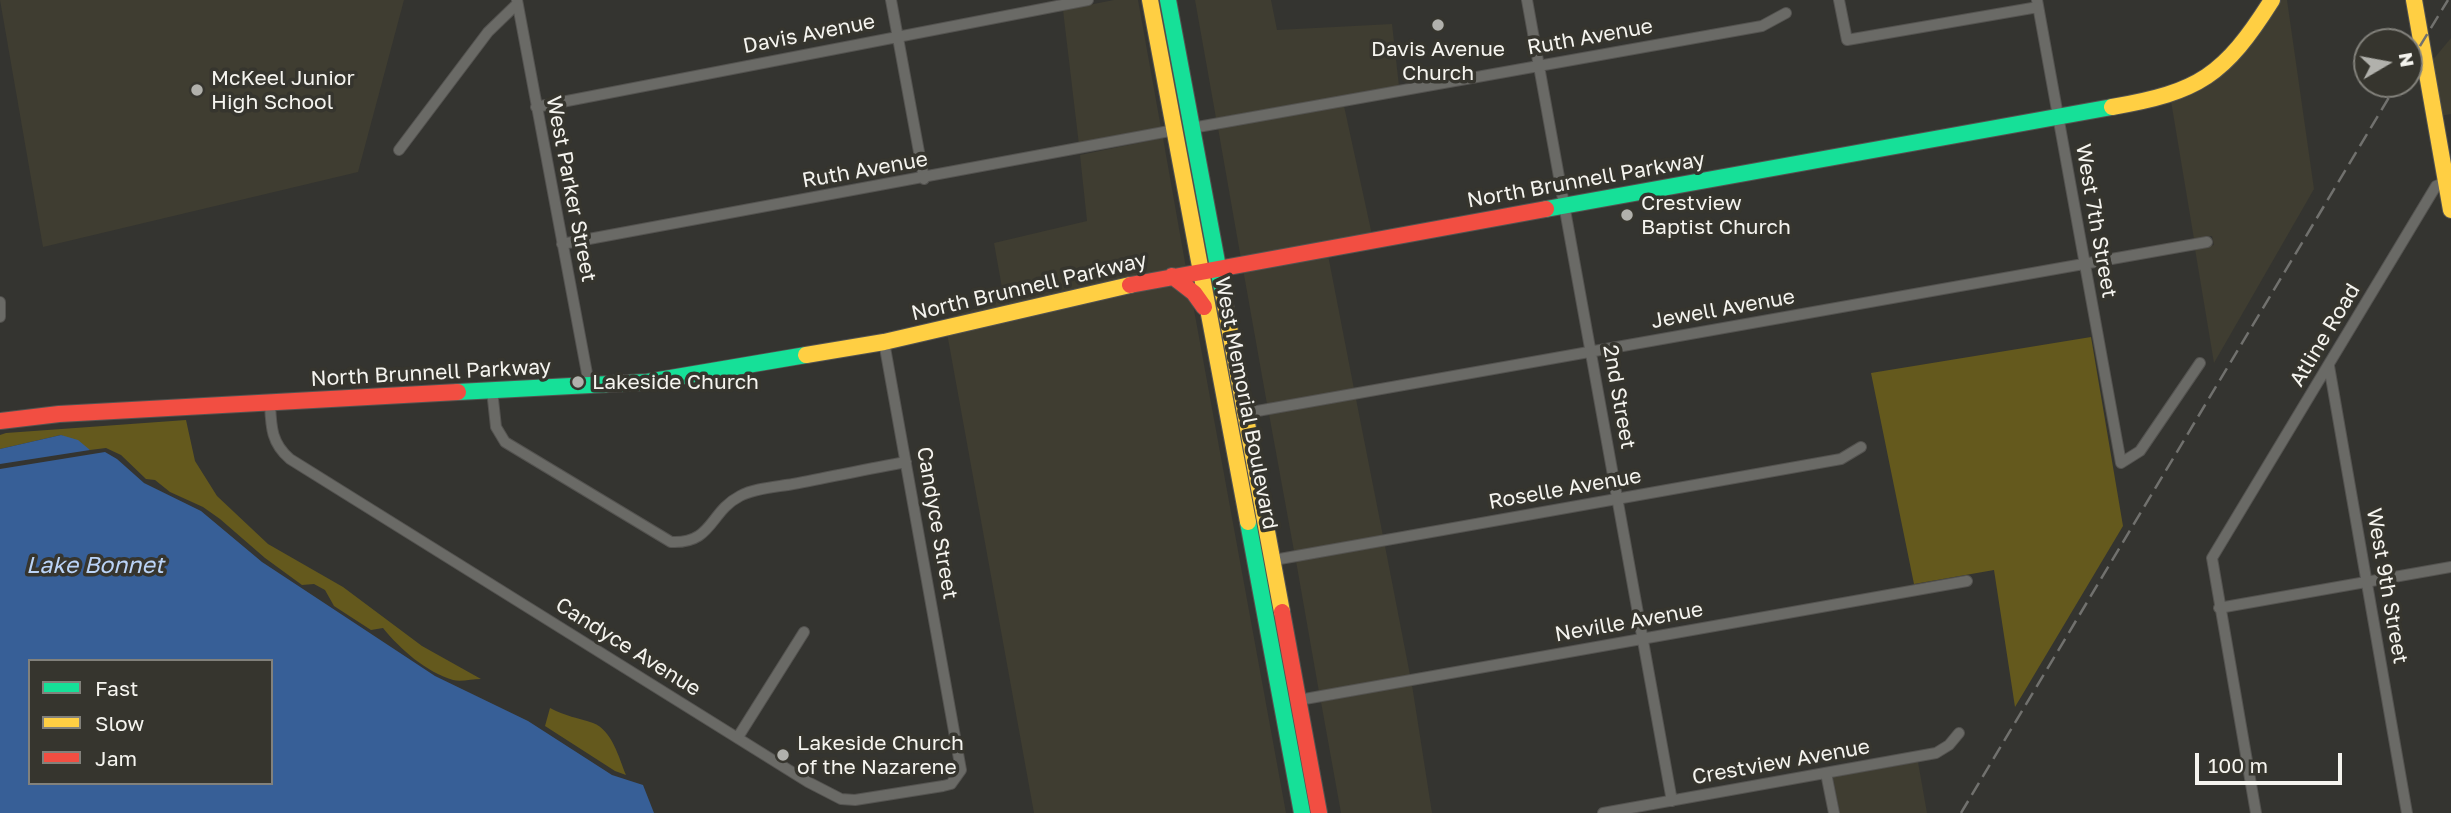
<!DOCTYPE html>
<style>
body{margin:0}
#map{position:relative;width:2451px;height:813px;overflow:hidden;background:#343430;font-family:"Golos Text",sans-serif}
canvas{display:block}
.legend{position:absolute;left:28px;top:659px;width:245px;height:126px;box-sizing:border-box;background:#36352e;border:2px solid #82817b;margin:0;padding:9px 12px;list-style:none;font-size:21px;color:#f5f4ef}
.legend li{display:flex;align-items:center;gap:14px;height:35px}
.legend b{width:35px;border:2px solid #82817b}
.north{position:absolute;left:2353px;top:28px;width:70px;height:70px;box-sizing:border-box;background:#36352e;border:2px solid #82817b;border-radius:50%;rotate:80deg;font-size:19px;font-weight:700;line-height:28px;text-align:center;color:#f5f4ef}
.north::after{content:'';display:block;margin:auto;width:24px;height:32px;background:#b1b1ac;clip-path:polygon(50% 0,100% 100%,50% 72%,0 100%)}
.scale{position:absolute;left:2195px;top:753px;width:147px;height:32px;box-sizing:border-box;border:4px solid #f5f4ef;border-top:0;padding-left:9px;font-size:21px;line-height:24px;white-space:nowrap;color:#f5f4ef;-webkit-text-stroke:5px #36352e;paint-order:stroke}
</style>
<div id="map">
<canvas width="2451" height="813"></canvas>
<ul class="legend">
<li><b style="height:9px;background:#16e098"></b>Fast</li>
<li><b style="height:9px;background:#ffcf43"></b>Slow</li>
<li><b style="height:9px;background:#f24e42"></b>Jam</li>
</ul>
<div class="north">N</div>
<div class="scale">100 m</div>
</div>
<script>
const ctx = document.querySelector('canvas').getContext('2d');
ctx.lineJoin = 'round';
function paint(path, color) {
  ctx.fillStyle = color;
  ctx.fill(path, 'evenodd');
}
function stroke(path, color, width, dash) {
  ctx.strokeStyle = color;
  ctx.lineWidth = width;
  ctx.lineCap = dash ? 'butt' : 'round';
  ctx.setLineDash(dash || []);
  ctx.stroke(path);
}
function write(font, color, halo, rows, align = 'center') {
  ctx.font = font + ' "Golos Text",sans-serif';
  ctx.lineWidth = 7;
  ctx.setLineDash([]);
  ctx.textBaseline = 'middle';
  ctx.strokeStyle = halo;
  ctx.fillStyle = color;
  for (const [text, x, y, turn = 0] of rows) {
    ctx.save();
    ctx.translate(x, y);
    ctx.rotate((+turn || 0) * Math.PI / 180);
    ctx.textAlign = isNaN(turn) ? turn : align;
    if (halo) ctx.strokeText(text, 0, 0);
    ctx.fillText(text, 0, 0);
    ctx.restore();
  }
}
const built = new Path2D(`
 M0,0h404l-46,172 -315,75z
 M1114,0h24l23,128 -82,17 -16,-135z
 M1195,0h76l6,30 115,-6 7,62 -183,32z
 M2278,0h9l27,189 -100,174 -19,-114 19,-4 -2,-9 -18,3 -23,-138 33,-13 20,-14 21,-22z
 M2451,38v76l-11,2 -9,-54z
 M1344,106l28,129 -131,24 -23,-131z
 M1163,138l23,130 -242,51 60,-20 -10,-56 93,-22 -7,-66z
 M1328,255l26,134 -87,15 -24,-135z
 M1170,282l22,17 94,514h-252l-87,-480z
 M1356,399l27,137 -89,15 -25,-137z
 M1385,546l25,129 -91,17 -23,-131z
 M1412,685l20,128h-91l-20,-111z
 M1918,762l9,51h-87l-7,-36z`);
const green = new Path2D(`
 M2091,337l32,189 -108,181 -21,-137 -80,14 -43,-211z
 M186,420l9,41 22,35 51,48 75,43 79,59 59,33c-9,0 -20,3 -28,1 -27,-8 -53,-31 -70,-52l-12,2 -37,-24 -9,-16 -11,-6 -12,1 -37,-27 -45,-39 -17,-12 -33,-15 -15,-12 -9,-1 -25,-24 -15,-7 -16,2 -29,-15 -61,14v-14l6,-2z
 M550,708c17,9 26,9 43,15 19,7 26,35 33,52l-11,-4 -70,-45z`);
const water = new Path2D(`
 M61,435l17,5 12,10 -90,14v-15z
 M105,452l12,7 27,24 57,28 61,51 173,114 93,45 84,54 31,10 11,28h-654v-344zM30,661h241v122h-241z`);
const street = new Path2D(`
 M517,0l72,384
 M891,0l33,179
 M1527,0l145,801
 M1839,0l8,40 191,-33
 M2037,0l84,463 19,-12 60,-88
 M536,107l552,-107
 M1192,128l570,-102 24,-13
 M399,150l89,-118 29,-28
 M562,244l613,-114
 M0,302v15
 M2329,366l78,447
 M492,390l4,37 9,15 166,100c42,2 38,-30 69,-46 15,-8 36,-9 53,-12 37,-7 75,-15 113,-22
 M270,403c1,23 1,40 20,56l518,323 33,17 14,1 88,-14 8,-2 10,-14 -77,-428
 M1246,413l961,-171
 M1274,560l567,-101 20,-12
 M2219,608l232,-41
 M1299,700l668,-119
 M738,737l66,-105
 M1826,773l8,40
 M1603,813l333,-60 13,-8 10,-12
 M2256,813l-44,-255 224,-372 10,-4`);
const fast = new Path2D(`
 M1168,0l55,294
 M1546,209l566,-102
 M458,392l189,-10 159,-27
 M1248,522l54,291`);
const slow = new Path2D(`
 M1150,0l98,522
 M2414,0l37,210
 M2112,107c87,-15 112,-31 160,-107
 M1223,294l59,318
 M806,355l78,-13 246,-57`);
const jam = new Path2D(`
 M1172,276l22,17 10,14
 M1130,285l416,-76
 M0,421l59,-7 399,-22
 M1282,612l37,201`);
const rail = new Path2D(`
 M2409,64l39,-64
 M1961,813l436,-729`);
const markers = [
 [1438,25,7,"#b1b1ac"],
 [197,90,7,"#b1b1ac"],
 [1627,215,7,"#b1b1ac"],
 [578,382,7,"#b1b1ac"],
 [783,755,7,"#b1b1ac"]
];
const streetNames = [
 ["Davis Avenue",809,34,-11],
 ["Ruth Avenue",1590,37,-10],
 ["Ruth Avenue",865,170,-10],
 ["North Brunnell Parkway",1586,180,-10],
 ["West Parker Street",571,189,79],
 ["West 7th Street",2096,221,80],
 ["North Brunnell Parkway",1029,287,-13],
 ["Jewell Avenue",1723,309,-10],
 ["Atline Road",2325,335,-59],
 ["North Brunnell Parkway",431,373,-3],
 ["2nd Street",1619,397,80],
 ["West Memorial Boulevard",1246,403,79],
 ["Roselle Avenue",1565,489,-10],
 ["Candyce Street",937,523,80],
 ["West 9th Street",2387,586,80],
 ["Neville Avenue",1629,622,-10],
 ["Candyce Avenue",628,647,32],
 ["Crestview Avenue",1781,762,-10]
];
const poiNames = [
 ["Davis Avenue",1438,49,"center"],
 ["Church",1438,73,"center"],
 ["McKeel Junior",211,78],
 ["High School",211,102],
 ["Crestview",1641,203],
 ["Baptist Church",1641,227],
 ["Lakeside Church",592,382],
 ["Lakeside Church",797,743],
 ["of the Nazarene",797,767]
];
const waterNames = [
 ["Lake Bonnet",95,566]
];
paint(built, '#3f3d31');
paint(green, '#64591d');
paint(water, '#375f97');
stroke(street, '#545350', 12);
stroke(fast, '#545350', 18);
stroke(slow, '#545350', 18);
stroke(jam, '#545350', 18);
stroke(street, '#6a6a66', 10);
stroke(fast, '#16e098', 16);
stroke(slow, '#ffcf43', 16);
stroke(jam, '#f24e42', 16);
stroke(rail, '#71716e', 2.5, [14, 7]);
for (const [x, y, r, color] of markers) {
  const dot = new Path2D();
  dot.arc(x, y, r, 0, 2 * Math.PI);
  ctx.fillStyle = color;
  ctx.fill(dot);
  stroke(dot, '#36352e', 2.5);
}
write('21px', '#f5f4ef', '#36352e', streetNames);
write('21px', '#f5f4ef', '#36352e', poiNames, 'left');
write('italic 23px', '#bbd4f7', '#36352e', waterNames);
</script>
